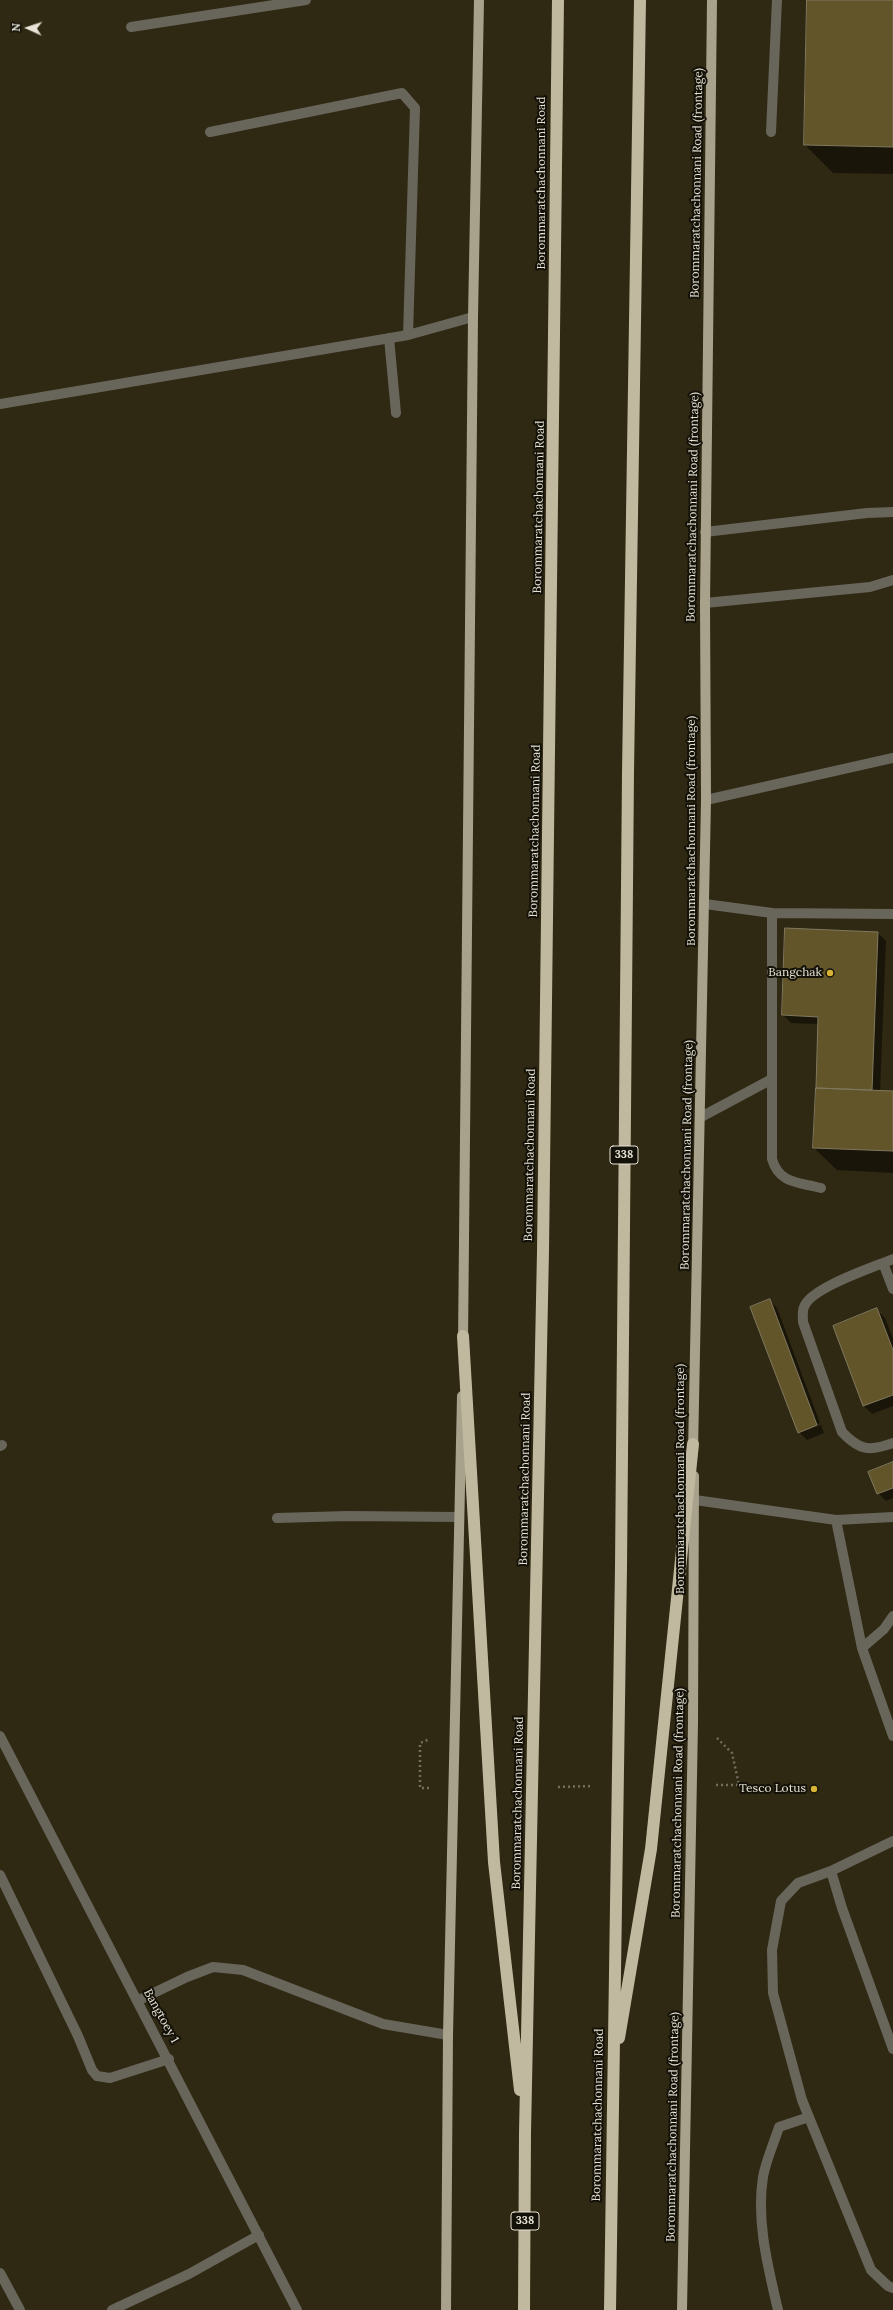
<!DOCTYPE html>
<style>
body{margin:0}
#map{position:relative;width:893px;height:2310px;overflow:hidden;background:#2f2812;font-family:Lora,serif}
canvas{display:block}
.north{position:absolute;left:8px;top:8px;width:40px;height:40px;-webkit-text-stroke:3px #141108;paint-order:stroke;rotate:273deg;font-size:11px;font-weight:700;line-height:16px;text-align:center;color:#e7e3d6}
.north::after{content:'';display:block;margin:auto;width:14px;height:18px;background:#e7e3d6;clip-path:polygon(50% 0,100% 100%,50% 72%,0 100%)}
</style>
<div id="map">
<canvas width="893" height="2310"></canvas>
<div class="north">N</div>
</div>
<script>
const ctx = document.querySelector('canvas').getContext('2d');
ctx.lineJoin = 'round';
function paint(path, color) {
  ctx.fillStyle = color;
  ctx.fill(path, 'evenodd');
}
function stroke(path, color, width, dash) {
  ctx.strokeStyle = color;
  ctx.lineWidth = width;
  ctx.lineCap = dash ? 'butt' : 'round';
  ctx.setLineDash(dash || []);
  ctx.stroke(path);
}
function write(font, color, halo, rows, align = 'center') {
  ctx.font = font + ' Lora,serif';
  ctx.lineWidth = 4;
  ctx.setLineDash([]);
  ctx.textBaseline = 'middle';
  ctx.strokeStyle = halo;
  ctx.fillStyle = color;
  for (const [text, x, y, turn = 0] of rows) {
    ctx.save();
    ctx.translate(x, y);
    ctx.rotate((+turn || 0) * Math.PI / 180);
    ctx.textAlign = isNaN(turn) ? turn : align;
    if (halo) ctx.strokeText(text, 0, 0);
    ctx.fillText(text, 0, 0);
    ctx.restore();
  }
}
const shadow = new Path2D(`
 M808,0h85v174l-60,-1 -28,-28z
 M878,933l8,8 -6,151h13v81l-56,-3 -23,-22 5,-124 -28,-1 -8,-8z
 M769,1300l8,8 43,115 -18,7v2l19,-7 3,8 -17,7 -8,-8z
 M877,1310l8,8 8,21v67l-21,8 -8,-8 -30,-80z
 M893,1463v35l-7,3 -8,-8z`);
const building = new Path2D(`
 M807,0h86v147l-89,-2z
 M785,928l93,4 -6,158 -56,-2 2,-71 -36,-2z
 M816,1088l77,3v60l-80,-3z
 M770,1299l47,126 -19,8 -48,-126z
 M877,1308l16,42v45l-30,11 -30,-80z
 M893,1462v26l-16,6 -9,-22z`);
const path = new Path2D(`
 M716,1785h23l-7,-32 -15,-15
 M558,1787l35,-1
 M429,1788h-9v-45l10,-4`);
const minor = new Path2D(`
 M131,27l175,-27
 M210,132l192,-39 13,15 -7,227
 M771,132l6,-132
 M389,338l7,75
 M0,404l408,-69 65,-18
 M705,532l162,-19 26,-1
 M705,603l165,-16 23,-7
 M706,800l187,-42
 M705,904l67,9v246c7,25 27,23 49,29
 M772,913l121,1
 M701,1117l71,-38
 M893,1259c-19,8 -83,29 -89,48 -2,4 -1,11 -1,15l39,110c17,18 27,20 51,11
 M883,1263l10,26
 M0,1446l2,-1
 M695,1500l141,20
 M893,1517l-57,3 26,128 31,88
 M277,1518l71,-2 111,1
 M862,1648l22,-19 9,-13
 M0,1736l297,574
 M893,1841l-62,30 11,37 51,141
 M831,1871l-33,12 -17,18 -9,49 1,43 29,107 69,170 17,16 5,2
 M0,1875l78,161 14,34 5,6 13,2 59,-19
 M137,2001l50,-24 26,-10 30,3 140,54 65,11
 M0,2273l20,37
 M112,2310l77,-36 70,-39
 M778,2310c-10,-43 -22,-89 -15,-133 3,-17 11,-34 16,-50l30,-10`);
const major = new Path2D(`
 M463,1342l10,-1025 6,-317
 M693,1452l13,-652 -1,-197 7,-603
 M446,2310l2,-275 14,-639
 M682,2310l11,-587 1,-247`);
const highway = new Path2D(`
 M463,1336l31,526 26,228
 M619,2038l32,-189 42,-405
 M524,2310l1,-177 18,-882 15,-1251
 M610,2310l11,-743 7,-795 12,-772`);
const markers = [
 [830,973,4,"#d7b434"],
 [814,1789,4,"#d7b434"]
];
const shields = [
 [624,1155,28],
 [525,2221,28]
];
const shieldNames = [
 ["338",624,1155],
 ["338",525,2221]
];
const streetNames = [
 ["Borommaratchachonnani Road",542,183,-90],
 ["Borommaratchachonnani Road (frontage)",697,183,-89],
 ["Borommaratchachonnani Road",539,507,-89],
 ["Borommaratchachonnani Road (frontage)",693,507,-89],
 ["Borommaratchachonnani Road",535,831,-89],
 ["Borommaratchachonnani Road (frontage)",692,831,-90],
 ["Borommaratchachonnani Road",530,1155,-89],
 ["Borommaratchachonnani Road (frontage)",687,1155,-89],
 ["Borommaratchachonnani Road",525,1479,-89],
 ["Borommaratchachonnani Road (frontage)",681,1479,-90],
 ["Borommaratchachonnani Road",518,1803,-89],
 ["Borommaratchachonnani Road (frontage)",678,1803,-89],
 ["Bangtoey 1",161,2016,61],
 ["Borommaratchachonnani Road",598,2115,-89],
 ["Borommaratchachonnani Road (frontage)",673,2127,-89]
];
const poiNames = [
 ["Bangchak",822,973],
 ["Tesco Lotus",806,1789]
];
paint(shadow, '#0007');
paint(building, '#62552a');
stroke(building, '#80785f', 1);
stroke(path, '#736d5b', 2.5, [2, 3]);
stroke(minor, '#68655b', 10);
stroke(major, '#a8a18c', 10);
stroke(highway, '#c1b99f', 12);
for (const [x, y, r, color] of markers) {
  const dot = new Path2D();
  dot.arc(x, y, r, 0, 2 * Math.PI);
  ctx.fillStyle = color;
  ctx.fill(dot);
  stroke(dot, '#141108', 1.5);
}
for (const [x, y, w] of shields) {
  const box = new Path2D();
  box.roundRect(x - w / 2, y - 9, w, 18, 3);
  ctx.fillStyle = '#141108';
  ctx.fill(box);
  stroke(box, '#e7e3d6', 1);
}
write('bold 11px', '#e7e3d6', null, shieldNames);
write('12px', '#e7e3d6', '#141108', streetNames);
write('12px', '#e7e3d6', '#141108', poiNames, 'right');
</script>
